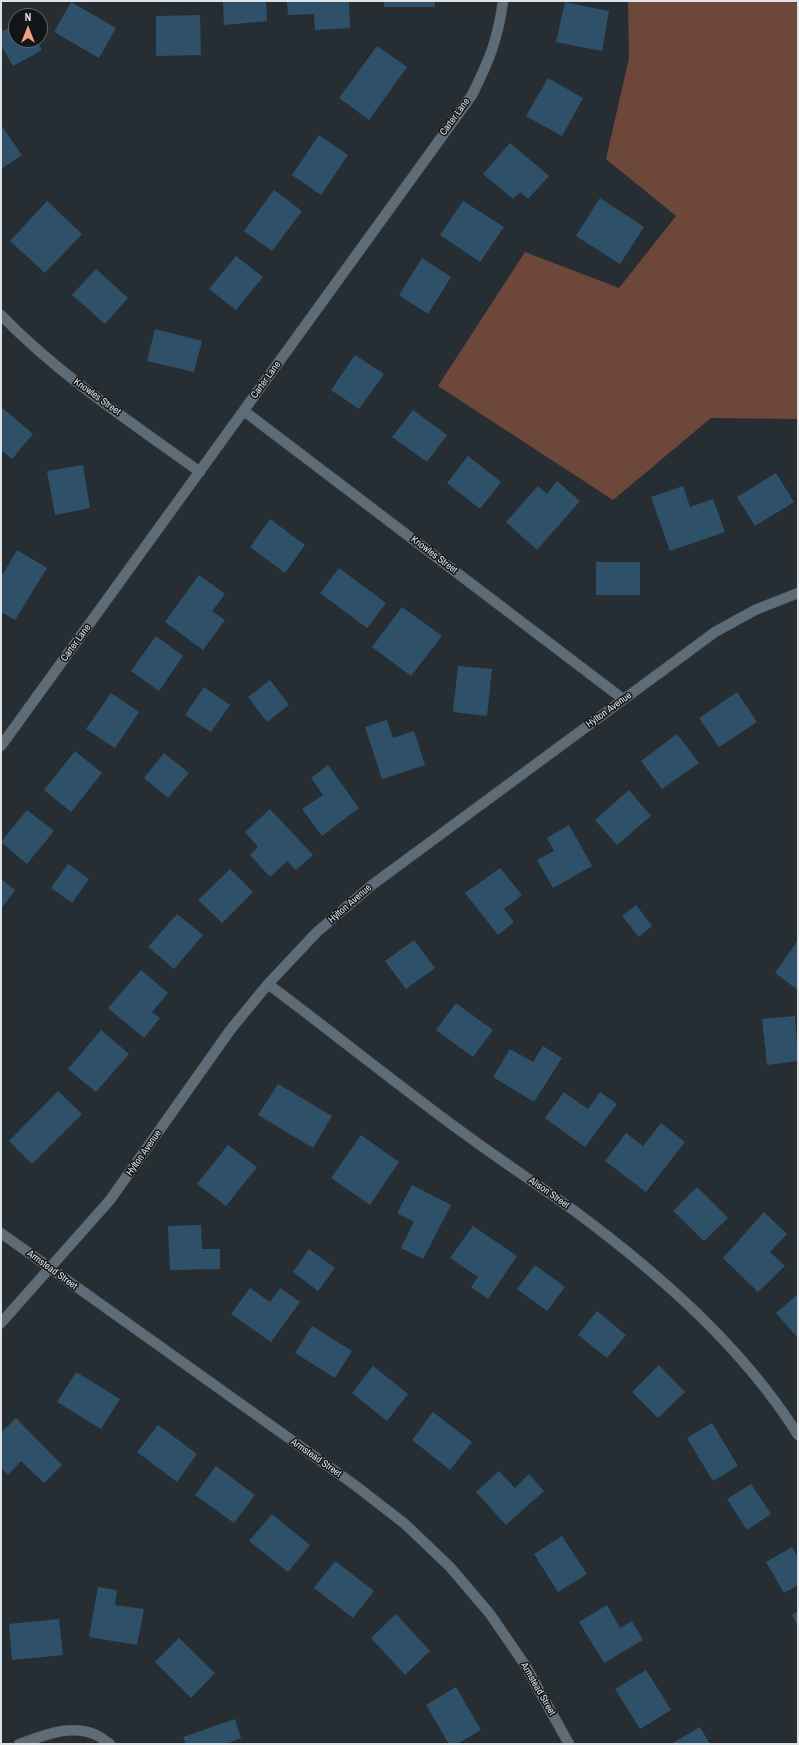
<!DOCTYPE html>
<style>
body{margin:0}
#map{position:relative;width:799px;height:1745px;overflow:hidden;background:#262e34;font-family:"Archivo Narrow",sans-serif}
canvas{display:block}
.frame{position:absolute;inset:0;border:2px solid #dde2e6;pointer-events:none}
.north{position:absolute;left:8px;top:8px;width:40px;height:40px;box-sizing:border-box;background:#121618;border:1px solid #63686a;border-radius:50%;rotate:0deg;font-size:11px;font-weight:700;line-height:16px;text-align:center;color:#dde2e6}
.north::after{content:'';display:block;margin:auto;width:14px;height:18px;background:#f39f83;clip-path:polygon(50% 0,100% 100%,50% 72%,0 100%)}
</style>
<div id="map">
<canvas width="799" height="1745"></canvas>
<div class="frame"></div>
<div class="north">N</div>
</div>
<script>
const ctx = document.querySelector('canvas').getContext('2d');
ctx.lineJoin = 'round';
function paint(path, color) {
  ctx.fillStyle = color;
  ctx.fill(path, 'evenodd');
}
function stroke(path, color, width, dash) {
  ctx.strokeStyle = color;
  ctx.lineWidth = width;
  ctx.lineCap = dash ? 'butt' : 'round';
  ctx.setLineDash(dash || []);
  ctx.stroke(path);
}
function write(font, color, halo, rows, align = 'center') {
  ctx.font = font + ' "Archivo Narrow",sans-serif';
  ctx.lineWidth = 3;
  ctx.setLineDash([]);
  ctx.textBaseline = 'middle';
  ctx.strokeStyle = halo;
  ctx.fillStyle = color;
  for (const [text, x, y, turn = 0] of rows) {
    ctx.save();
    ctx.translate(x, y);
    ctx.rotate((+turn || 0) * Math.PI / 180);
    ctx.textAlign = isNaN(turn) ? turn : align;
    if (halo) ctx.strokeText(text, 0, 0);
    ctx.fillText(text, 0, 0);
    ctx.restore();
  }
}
const forest = new Path2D(`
 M628,1h170v418l-87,-1 -98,82 -175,-114 87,-134 94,36 57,-72 -70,-57 23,-101z`);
const building = new Path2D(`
 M223,1h43l1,20 -43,4z
 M287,1h62l1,27 -35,2 -1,-16 -26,1z
 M384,1h51v6h-51z
 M71,2l45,26 -17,30 -45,-26z
 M565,2l44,9 -7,40 -46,-9z
 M200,15l1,40 -45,1v-40z
 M16,24v16h20l6,10 -29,16 -12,-21v-13z
 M377,46l30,21 -38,53 -30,-22z
 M548,78l35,20 -21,38 -36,-20z
 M1,125l21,30 -21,14z
 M319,135l29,20 -27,40 -29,-20z
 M510,143l39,33 -21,23 -8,-7 -7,7 -30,-25z
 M274,190l28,21 -30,40 -28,-20z
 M600,198l44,29 -24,37 -44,-28z
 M47,201l35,33 -37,39 -35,-32z
 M463,201l41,26 -24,35 -40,-27z
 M236,256l27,21 -27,33 -27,-21z
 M422,258l29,19 -23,37 -29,-19z
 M96,269l32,29 -23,26 -33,-29z
 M155,329l47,12 -8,31 -47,-11z
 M355,355l29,19 -25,35 -28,-19z
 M1,407l32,27 -21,25 -11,-9z
 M413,410l34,25 -20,27 -35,-25z
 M468,456l33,26 -21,27 -33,-26z
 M83,465l7,43 -35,7 -8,-44z
 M776,473l18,29 -39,24 -18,-29z
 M557,481l23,20 -43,49 -31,-28 32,-36 9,8z
 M683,486l7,21 23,-8 12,33 -55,19 -19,-54z
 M270,519l35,26 -20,28 -35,-26z
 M17,550l30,18 -32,52 -14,-8v-35z
 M596,562h44v33h-44z
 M339,568l47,35 -19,25 -47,-35z
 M199,575l26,19 -13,17 13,9 -22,30 -38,-28z
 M402,607l40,29 -31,40 -39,-29z
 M156,636l27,20 -24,35 -28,-20z
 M458,666l34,3 -5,47 -34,-4z
 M270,680l19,25 -22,17 -19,-25z
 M204,687l26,18 -19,27 -26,-17z
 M737,692l20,30 -38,25 -20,-29z
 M111,693l28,19 -24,36 -29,-19z
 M387,720l6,18 21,-7 11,34 -43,14 -17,-52z
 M677,734l22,29 -37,26 -21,-28z
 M75,751l27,22 -31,39 -27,-22z
 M164,753l25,20 -21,25 -24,-20z
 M328,765l31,43 -37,28 -20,-27 21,-14 -12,-17z
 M629,790l22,26 -34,29 -22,-25z
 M270,809l43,46 -17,15 -9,-9 -17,16 -20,-22 8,-8 -13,-15z
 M27,810l27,21 -27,33 -26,-22z
 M569,825l23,41 -39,22 -16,-28 17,-9 -7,-13z
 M68,864l21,15 -17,24 -21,-15z
 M500,868l22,27 -18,14 10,13 -16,13 -33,-42z
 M230,869l23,23 -31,31 -24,-23z
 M1,879l14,11 -14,19z
 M636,905l16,21 -13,11 -17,-21z
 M177,914l26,21 -29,34 -26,-22z
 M414,940l21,28 -29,21 -21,-28z
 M798,940v50l-23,-17z
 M141,970l27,23 -16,19 8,6 -16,20 -36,-30z
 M456,1003l37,27 -20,27 -37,-27z
 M795,1016l3,45 -31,4 -5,-46z
 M101,1030l28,24 -33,38 -28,-23z
 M543,1046l19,12 -28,44 -41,-25 17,-28 23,13z
 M278,1084l54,32 -19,32 -55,-33z
 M58,1091l24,23 -50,50 -23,-23z
 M564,1092l24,17 12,-17 17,12 -32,43 -40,-29z
 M661,1123l24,19 -39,50 -41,-31 21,-28 17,13z
 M361,1135l38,27 -29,43 -39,-27z
 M228,1145l29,22 -31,39 -29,-22z
 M412,1185l39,20 -28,54 -22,-11 13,-26 -17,-9z
 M697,1187l31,31 -24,23 -31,-30z
 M764,1212l23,22 -17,18 15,14 -27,26 -35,-34z
 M201,1225l1,24h18v20l-50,1 -2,-44z
 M473,1226l44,30 -29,43 -17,-12 7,-10 -28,-19z
 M309,1249l26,19 -17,23 -25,-19z
 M535,1265l30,22 -18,24 -30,-22z
 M250,1288l20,14 10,-14 20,14 -29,40 -40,-28z
 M798,1294v44l-22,-25z
 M597,1311l29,24 -19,23 -29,-23z
 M312,1326l40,25 -17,27 -40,-25z
 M659,1365l26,27 -27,26 -26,-26z
 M373,1366l35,28 -21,27 -35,-28z
 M76,1372l44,27 -19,30 -44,-27z
 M433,1412l39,30 -22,28 -38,-30z
 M16,1418l46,47 -18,18 -23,-22 -13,14 -7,-7v-35z
 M712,1423l26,43 -25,15 -26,-43z
 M158,1425l39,29 -20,28 -40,-30z
 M216,1466l39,29 -21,28 -39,-28z
 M499,1471l16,17 14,-14 15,17 -38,34 -30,-33z
 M751,1484l20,30 -24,16 -20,-31z
 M272,1514l38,31 -22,27 -39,-31z
 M562,1536l25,38 -29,18 -24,-38z
 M792,1547l6,11v27l-14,8 -18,-31z
 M335,1561l39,30 -21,27 -39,-30z
 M98,1587l19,3 -2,15 29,4 -7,36 -48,-8z
 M607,1605l13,23 12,-7 11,19 -39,23 -25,-41z
 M798,1611v15l-6,-11z
 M396,1614l34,37 -25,24 -34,-37z
 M59,1619l4,36 -51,5 -3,-36z
 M179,1638l36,35 -24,25 -36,-36z
 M646,1670l25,40 -31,19 -25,-40z
 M456,1687l25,43 -24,14h-8l-23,-39z
 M235,1719l6,19 -15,6h-40l-3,-7z
 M700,1727l10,17h-39z`);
const minor = new Path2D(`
 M1,315c59,61 130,107 199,157
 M244,411l379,288
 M1,746l471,-651c17,-34 26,-56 31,-94
 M268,984c64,48 126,98 190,145 39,29 79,55 118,83 82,61 167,135 222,223
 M1,1233l355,253 49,38 45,43 40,47 35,51 44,79
 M1,1323l109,-123 121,-171 37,-45 49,-52 55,-47 343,-253 40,-22 43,-17
 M19,1744c24,-8 50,-20 75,-10 6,2 11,7 16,10`);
const streetNames = [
 ["Carter Lane",455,117,-54],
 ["Carter Lane",266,380,-54],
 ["Knowles Street",97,397,36],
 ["Knowles Street",434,555,37],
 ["Carter Lane",76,643,-54],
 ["Hylton Avenue",609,710,-36],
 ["Hylton Avenue",350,904,-41],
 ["Hylton Avenue",144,1153,-55],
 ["Alison Street",549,1193,35],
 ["Armstead Street",52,1270,36],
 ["Armstead Street",316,1458,35],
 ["Armstead Street",538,1689,60]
];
paint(forest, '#6d473a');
paint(building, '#2f5069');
stroke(minor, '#434b50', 11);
stroke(minor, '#5e6c78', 10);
write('10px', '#dde2e6', '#121618', streetNames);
</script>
